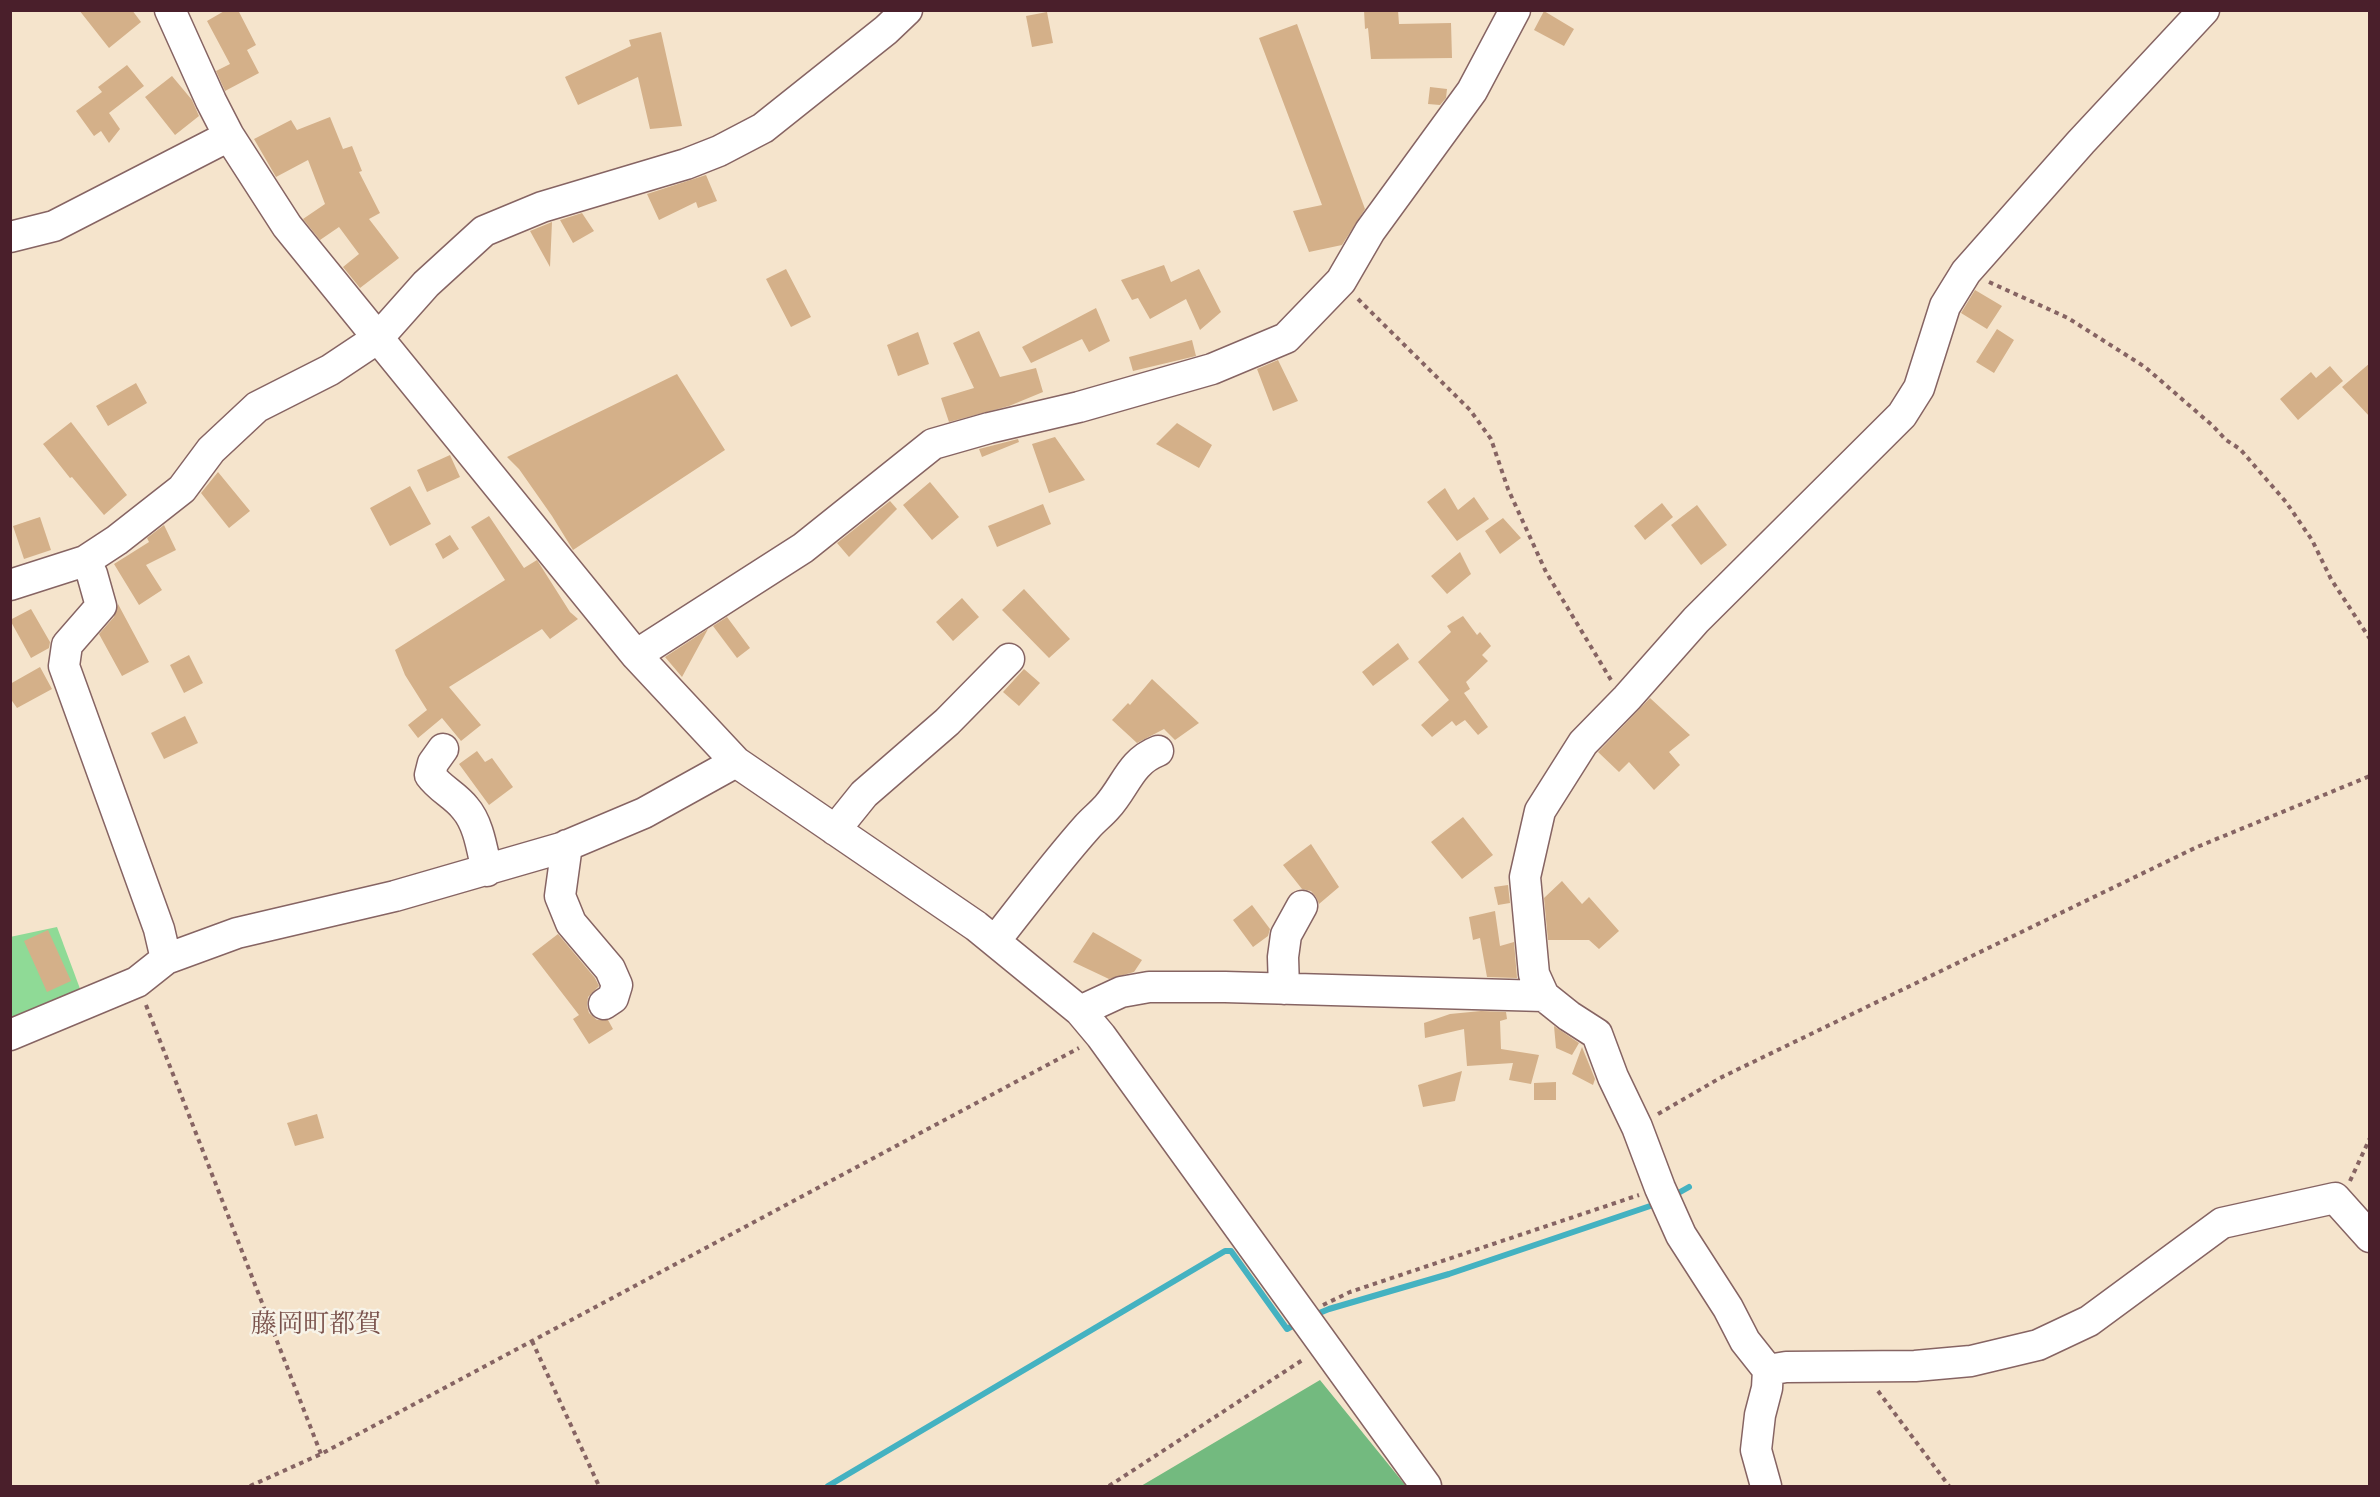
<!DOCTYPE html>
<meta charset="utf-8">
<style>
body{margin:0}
#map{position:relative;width:2380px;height:1497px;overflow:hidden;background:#f5e4cc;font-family:"IM FELL Great Primer",serif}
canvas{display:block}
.frame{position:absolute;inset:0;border:12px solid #4a1f2b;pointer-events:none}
</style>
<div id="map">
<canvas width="2380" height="1497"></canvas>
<div class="frame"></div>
</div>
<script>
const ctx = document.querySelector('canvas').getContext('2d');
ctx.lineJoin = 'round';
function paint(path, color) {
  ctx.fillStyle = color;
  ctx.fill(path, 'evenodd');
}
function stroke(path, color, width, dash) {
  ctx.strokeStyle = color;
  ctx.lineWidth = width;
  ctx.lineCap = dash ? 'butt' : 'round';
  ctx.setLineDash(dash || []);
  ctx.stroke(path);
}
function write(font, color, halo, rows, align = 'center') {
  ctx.font = font + ' "IM FELL Great Primer","Noto Serif JP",serif';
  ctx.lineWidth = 5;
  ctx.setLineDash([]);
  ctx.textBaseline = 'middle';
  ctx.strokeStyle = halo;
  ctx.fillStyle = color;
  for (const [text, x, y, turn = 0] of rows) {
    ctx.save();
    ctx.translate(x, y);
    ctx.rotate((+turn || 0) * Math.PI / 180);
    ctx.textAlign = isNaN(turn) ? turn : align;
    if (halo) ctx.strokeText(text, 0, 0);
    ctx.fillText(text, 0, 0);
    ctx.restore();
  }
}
const green = new Path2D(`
 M57,927l25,67 -71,31 -1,-88z`);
const forest = new Path2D(`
 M1320,1380l86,106h-265l17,-10z`);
const stream = new Path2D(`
 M1673,1196l16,-9
 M1312,1316l17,-7 120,-35 210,-71
 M828,1486l397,-235h6l56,78 11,-6`);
const building = new Path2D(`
 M79,10h53l9,12 -32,26z
 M226,10h12l18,35 -9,5 12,23 -34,18 -9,-20 14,-7 -23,-43z
 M1364,10h34l1,14 52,-1 1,35 -81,1 -3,-31 -3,1z
 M1544,11l30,18 -10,17 -30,-16z
 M1047,12l6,31 -21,4 -6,-31z
 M1297,24l68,185 -23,36 -33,7 -16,-41 29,-6 -63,-167z
 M661,32l21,94 -32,3 -12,-52 -60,28 -13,-28 66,-31 -2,-6z
 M127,65l17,21 -35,27 11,16 -11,14 -8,-12 -7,5 -18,-25 26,-19 -4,-5z
 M172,76l20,24 7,16 -24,19 -30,-38z
 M1430,87l17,2 -1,9 -6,7 -12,-1z
 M330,117l13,32 9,-3 10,25 -3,1 21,41 -11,6 30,39 -39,30 -17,-21 16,-13 -20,-27 -19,13 -17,-21 22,-15 -17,-44 -32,17 -22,-38 37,-19 6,10z
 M706,175l11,26 -19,7 -2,-6 -37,18 -12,-26z
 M582,213l12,18 -21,12 -13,-23z
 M552,222l-2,45 -20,-36z
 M1164,265l7,17 28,-13 22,43 -21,18 -14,-31 -36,20 -12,-21 -6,2 -11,-20z
 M786,269l25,48 -20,10 -25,-48z
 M1975,290l27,16 -15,23 -26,-16z
 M1096,308l14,33 -21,11 -7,-13 -51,24 -9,-16z
 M1997,329l17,11 -20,33 -18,-11z
 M979,331l21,46 36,-9 7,24 -34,14 -60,16 -8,-24 33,-10 -21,-45z
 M918,332l11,32 -31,12 -11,-31z
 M1192,340l4,16 -63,15 -4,-14z
 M1278,360l20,41 -25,10 -16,-42z
 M2370,363v54l-28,-30z
 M2330,366l13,15 -45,39 -18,-21 31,-27 5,6z
 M677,374l48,76 -152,100 -21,-34 -33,-47 -12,-12z
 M136,383l11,20 -39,23 -12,-20z
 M71,422l56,73 -23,20 -32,-38 -2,1 -27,-34z
 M1177,423l35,22 -13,23 -43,-24z
 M1055,437l30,43 -36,13 -17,-49z
 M1018,439l1,3 -37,15 -3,-8z
 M450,455l10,22 -33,15 -10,-22z
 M218,472l32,39 -21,17 -28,-35z
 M930,482l29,35 -27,23 -29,-35z
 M410,486l21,38 -41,22 -20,-38z
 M1445,488l13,22 16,-13 15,22 -32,22 -30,-39z
 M890,501l7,8 -48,48 -12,-14z
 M1662,503l11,14 -28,23 -11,-14z
 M1043,504l8,20 -54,23 -9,-21z
 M1697,505l30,40 -26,20 -30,-40z
 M489,516l35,52 13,-8 33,52 8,7 -28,20 -8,-10 -93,58 32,38 -20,16 -19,-23 -24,20 -10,-13 19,-15 -22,-35 -10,-25 110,-70 -34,-53z
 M40,517l11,33 -27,9 -11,-33z
 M1503,518l18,20 -21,16 -15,-23z
 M164,525l12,25 -30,15 16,25 -23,15 -25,-41 35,-22 -2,-4z
 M450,535l9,14 -16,10 -8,-15z
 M1460,552l11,22 -24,20 -16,-18z
 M1024,589l46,50 -21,19 -47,-48z
 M962,598l17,19 -26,24 -17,-19z
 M118,604l31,58 -27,14 -23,-42 15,-17z
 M31,609l19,33 -1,6 -18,10 -21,-38z
 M1463,616l14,19 3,-3 11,14 -9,9 6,6 -22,21 4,7 -6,4 24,34 -10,8 -13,-15 -9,6 -4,-5 -20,16 -11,-12 28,-25 -31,-38 33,-30 -4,-6z
 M727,617l23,31 -13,10 -24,-32z
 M708,629l-26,48 -17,-20z
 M1398,643l11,16 -36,27 -11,-14z
 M189,655l14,28 -19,10 -14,-28z
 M40,667l12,22 -35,19 -7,-10v-14z
 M1024,669l16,14 -21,23 -16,-14z
 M1152,679l47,44 -24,17 -11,-11 -27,14 -25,-23 16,-17 2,2z
 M1650,698l40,37 -21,17 11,13 -26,25 -25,-28 -10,10 -21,-20z
 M185,716l13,27 -34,16 -13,-26z
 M477,751l8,11 7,-4 21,29 -24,18 -30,-41z
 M1463,817l30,38 -31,24 -31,-37z
 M1311,844l28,43 -20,17 -3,-7 -5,-6 -9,-2 -19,-24z
 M1562,881l20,23 7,-7 30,34 -20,18 -10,-9h-41l-4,-42z
 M1508,885l2,18 -12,2 -4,-18z
 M1252,905l18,24 -2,7 -15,11 -20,-27z
 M1495,911l5,35 14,-4 3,36 -30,-1 -7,-39 -7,2 -4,-23z
 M48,930l23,51 -24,11 -23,-51z
 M1093,932l49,28 -8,12 -25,7 -36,-17z
 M558,934l37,44 4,8 -11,11 -1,9 2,7 8,7h11l5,9 -24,15 -16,-25 6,-4 -47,-61z
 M1481,1011l25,1 1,7 -7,2 1,28 38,6 -8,29 -22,-4 4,-17 -46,3 -3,-37 -39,9 -1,-15 26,-9z
 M1554,1026l25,17 -7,12 -16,-7z
 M1582,1047l13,32 -2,6 -21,-11z
 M1462,1071l-7,30 -32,6 -5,-22z
 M1556,1082v18h-22v-17z
 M317,1114l7,24 -29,8 -8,-23z`);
const path = new Path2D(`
 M1989,282l79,36 77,49 68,59 13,14 14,9 46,53 26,38 19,39 39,60
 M1358,299l112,111 21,29 17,50 38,83 65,108
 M146,1005l175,449
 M1658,1114l62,-36 477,-231 173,-71
 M2350,1181l20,-43
 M1323,1305l27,-13 289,-97
 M532,1341l67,145
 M1878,1391l71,95
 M250,1486l71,-32 758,-406
 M1109,1486l195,-127`);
const minor = new Path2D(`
 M170,10l41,91 18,35 58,90 349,429 100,107 240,164 104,85 21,25 325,450
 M10,237l44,-11 175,-90
 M85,561l7,13 9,32 -34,39 -3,21 95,263 7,30
 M10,585l75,-24 32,-21 65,-51 29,-39 46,-43 73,-37 48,-32 48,-54 58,-53 58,-24 144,-43 33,-13 44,-23 123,-98 21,-20
 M636,655l167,-107 130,-104 56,-16 90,-21 133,-38 74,-31 55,-57 29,-50 102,-140 43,-81
 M443,749l-10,14 -3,12c10,14 25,20 35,33 14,16 17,42 22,63
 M835,830l29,-36 83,-72 62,-63
 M567,845l-7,51 11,27 39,46 7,16 -4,13 -9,6
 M995,941c30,-38 60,-78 92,-114 6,-7 14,-13 20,-20 19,-21 23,-45 51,-56
 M1284,989l-1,-32 3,-22 16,-29
 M1080,1011l41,-19 28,-5h76l319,9
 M10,1035l127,-53 29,-23 71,-26 158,-37 166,-48 83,-35 92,-51
 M1768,1370l18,-3 129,-1 56,-5 67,-16 51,-24 133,-98 113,-25 35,39
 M1766,1486l-10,-36 4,-35 7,-27 1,-18 -23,-29 -17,-33 -47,-73 -21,-47 -23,-61 -24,-50 -16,-43 -28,-18 -25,-20 -10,-22 -9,-97 15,-66 43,-68 44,-45 69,-78 206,-205 17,-27 26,-82 21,-34 115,-130 123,-132`);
const quarterNames = [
 ["藤岡町都賀",316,1326]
];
paint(green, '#8fda96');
paint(forest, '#73ba7f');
stroke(stream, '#44b2c1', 6);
paint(building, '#d4b089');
stroke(minor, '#866463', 33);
stroke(path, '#866463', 4, [4.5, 4.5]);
stroke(minor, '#fff', 30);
write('26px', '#7a524c', '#f7f3e8', quarterNames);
</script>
